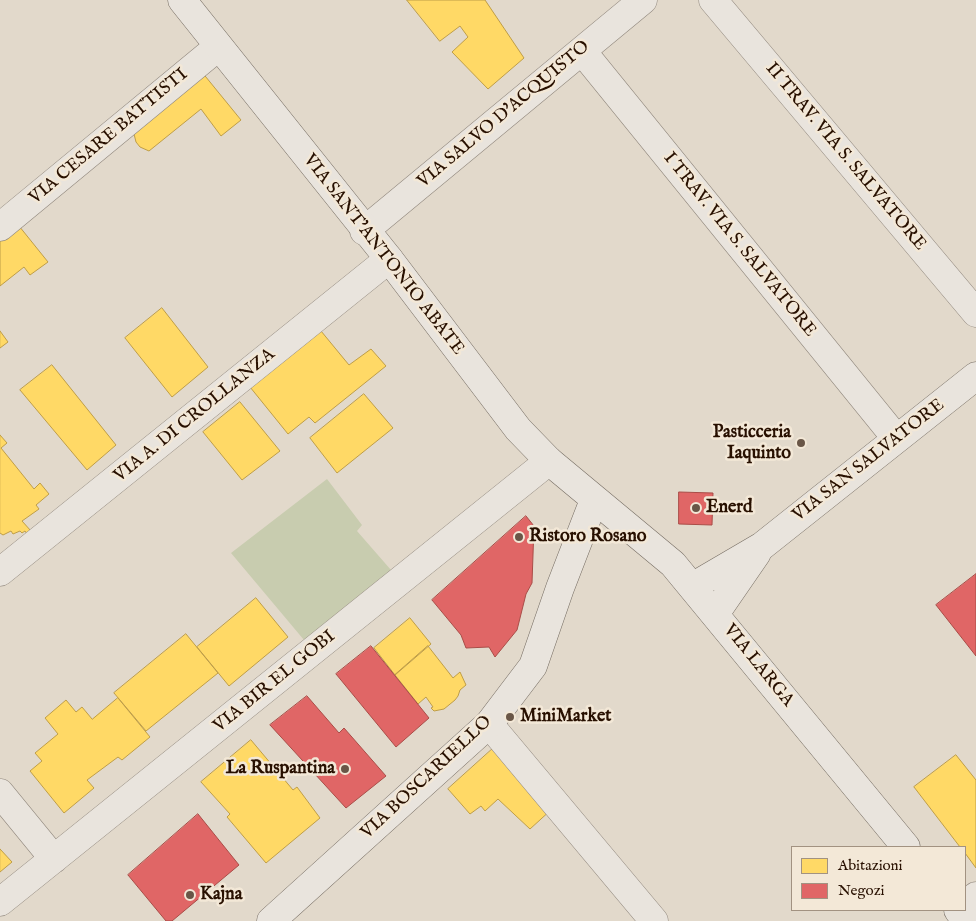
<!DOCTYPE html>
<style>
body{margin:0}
#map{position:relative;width:976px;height:921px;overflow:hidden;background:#e2d9cb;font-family:"IM FELL English",serif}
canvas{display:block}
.legend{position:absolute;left:791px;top:846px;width:175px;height:65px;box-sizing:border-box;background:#f3e8d7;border:1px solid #a29281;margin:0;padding:6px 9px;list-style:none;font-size:15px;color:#281000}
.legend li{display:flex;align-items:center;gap:10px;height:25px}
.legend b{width:25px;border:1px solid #a29281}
</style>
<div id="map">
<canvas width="976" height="921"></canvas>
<ul class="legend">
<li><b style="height:14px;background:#ffd966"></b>Abitazioni</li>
<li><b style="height:14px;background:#e06666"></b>Negozi</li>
</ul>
</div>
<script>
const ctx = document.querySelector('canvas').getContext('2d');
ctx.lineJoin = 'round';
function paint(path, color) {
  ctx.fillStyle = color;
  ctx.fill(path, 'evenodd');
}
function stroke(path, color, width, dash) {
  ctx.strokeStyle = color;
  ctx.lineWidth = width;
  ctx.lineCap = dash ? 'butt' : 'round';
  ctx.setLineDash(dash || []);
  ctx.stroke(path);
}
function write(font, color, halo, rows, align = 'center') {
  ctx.font = font + ' "IM FELL English",serif';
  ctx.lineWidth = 5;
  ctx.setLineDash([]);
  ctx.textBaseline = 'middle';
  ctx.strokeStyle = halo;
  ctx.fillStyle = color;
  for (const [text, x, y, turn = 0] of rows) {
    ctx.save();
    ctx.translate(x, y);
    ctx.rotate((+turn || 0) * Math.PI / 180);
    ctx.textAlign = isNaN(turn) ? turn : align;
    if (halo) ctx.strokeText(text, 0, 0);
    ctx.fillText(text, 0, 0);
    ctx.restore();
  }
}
const green = new Path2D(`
 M327,479l35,46 -5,6 34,39 -87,70 -73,-87z`);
const homes = new Path2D(`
 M407,0h78l39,58 -36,31 -36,-37 16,-15 -8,-11 -20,15z
 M201,71l40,49 -20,16 -20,-27 -52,42 -9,-4 -4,-5 -4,-16z
 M15,221l33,41 -18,13 -6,-8 -24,19v-53z
 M162,308l46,59 -36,30 -47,-59z
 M0,331l8,11 -8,6z
 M321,331l28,34 22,-16 15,17 -71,57 -6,-6 -21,17 -38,-47z
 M52,365l64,80 -29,25 -67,-80z
 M364,394l29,34 -56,45 -27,-35z
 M240,402l40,49 -38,29 -39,-48z
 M0,435l7,8 -6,5 33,41 6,-6 9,11 -13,11 3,4 -17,12 9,10 -4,3 -2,-3 -3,2 -2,-2 -7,3 -2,-3 -8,4 -3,-2z
 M256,598l32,39 -59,49 -32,-39z
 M410,618l21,26 -36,31 -21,-27z
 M186,634l32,39 -72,58 -32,-38z
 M428,646l25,32 7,-6 6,13 -6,5 -2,6 -3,4 -11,9 -10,2 -3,-3 2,-1 -7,-10 -8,7 -23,-29z
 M118,698l32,39 -28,23 -4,-3 -31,23 7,8 -30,25 -34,-42 12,-10 -7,-8 23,-19 -13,-16 21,-18 10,12 6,-5 10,12z
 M251,740l42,50 4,-3 23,31 -54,45 -39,-46 3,-3 -29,-32z
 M498,744l54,65 -22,20 -32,-30 -13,12 -4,-5 -11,8 -22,-25z
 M956,755l20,25v88l-11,-15v-6h-5l-46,-60z
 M0,849l12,13 -12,10z`);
const shops = new Path2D(`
 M679,492l34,1 -1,32 -33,-1z
 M526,516l8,10 -2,57 -6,11 -9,36 -22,27 -6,-10 -23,1 -5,-13 -29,-35z
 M976,574v82l-40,-51z
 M371,646l58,72 -33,29 -60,-73z
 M307,696l32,37 5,-5 42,48 -40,32 -76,-83z
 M198,814l41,51 -67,56h-6l-38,-46z`);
const street = new Path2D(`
 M713,0l263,313
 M582,51l314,387
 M0,227l218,-180
 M364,231l279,-231
 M0,572l389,-313
 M489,724l165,197
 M0,793l54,66
 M0,902l549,-441
 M965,905l11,-9`);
const secondary = new Path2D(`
 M182,0l207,259 129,170 31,32 124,103 233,283
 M692,587l70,-41 214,-170
 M715,614l42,-61
 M958,910l8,11
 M271,921l218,-197 44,-58 27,-78 34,-88`);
const markers = [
 [801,443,5,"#695647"],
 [696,508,5,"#695647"],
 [519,537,5,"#695647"],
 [510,717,5,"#695647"],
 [345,769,5,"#695647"],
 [190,895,5,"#695647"]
];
const streetNames = [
 ["VIA SALVO D'ACQUISTO",504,115,-40],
 ["VIA CESARE BATTISTI",109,137,-40],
 ["II TRAV. VIA S. SALVATORE",845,157,50],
 ["I TRAV. VIA S. SALVATORE",739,245,51],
 ["VIA SANT'ANTONIO ABATE",383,255,52],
 ["VIA A. DI CROLLANZA",195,416,-39],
 ["VIA SAN SALVATORE",869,461,-38],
 ["VIA LARGA",758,666,51],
 ["VIA BIR EL GOBI",275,682,-39],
 ["VIA BOSCARIELLO",427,778,-43]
];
const poiNames = [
 ["Pasticceria",791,433,"right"],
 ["Iaquinto",791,454,"right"],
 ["Enerd",706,508],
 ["Ristoro Rosano",529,537],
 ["MiniMarket",520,717],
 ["La Ruspantina",335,769,"right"],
 ["Kajna",200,895]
];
paint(green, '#c8ccaf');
paint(homes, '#ffd966');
stroke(homes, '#be9d47', 1);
paint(shops, '#e06666');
stroke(shops, '#a94c47', 1);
stroke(street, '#90877d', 29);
stroke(secondary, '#756c62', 29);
stroke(street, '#e9e4dd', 28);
stroke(secondary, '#e9e4dd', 28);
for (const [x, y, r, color] of markers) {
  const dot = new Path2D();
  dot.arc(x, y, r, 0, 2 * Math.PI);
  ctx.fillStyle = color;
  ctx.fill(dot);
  stroke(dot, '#f3e8d7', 2);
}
write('18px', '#281000', '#f3e8d7', streetNames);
write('bold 18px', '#281000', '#f3e8d7', poiNames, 'left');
</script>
